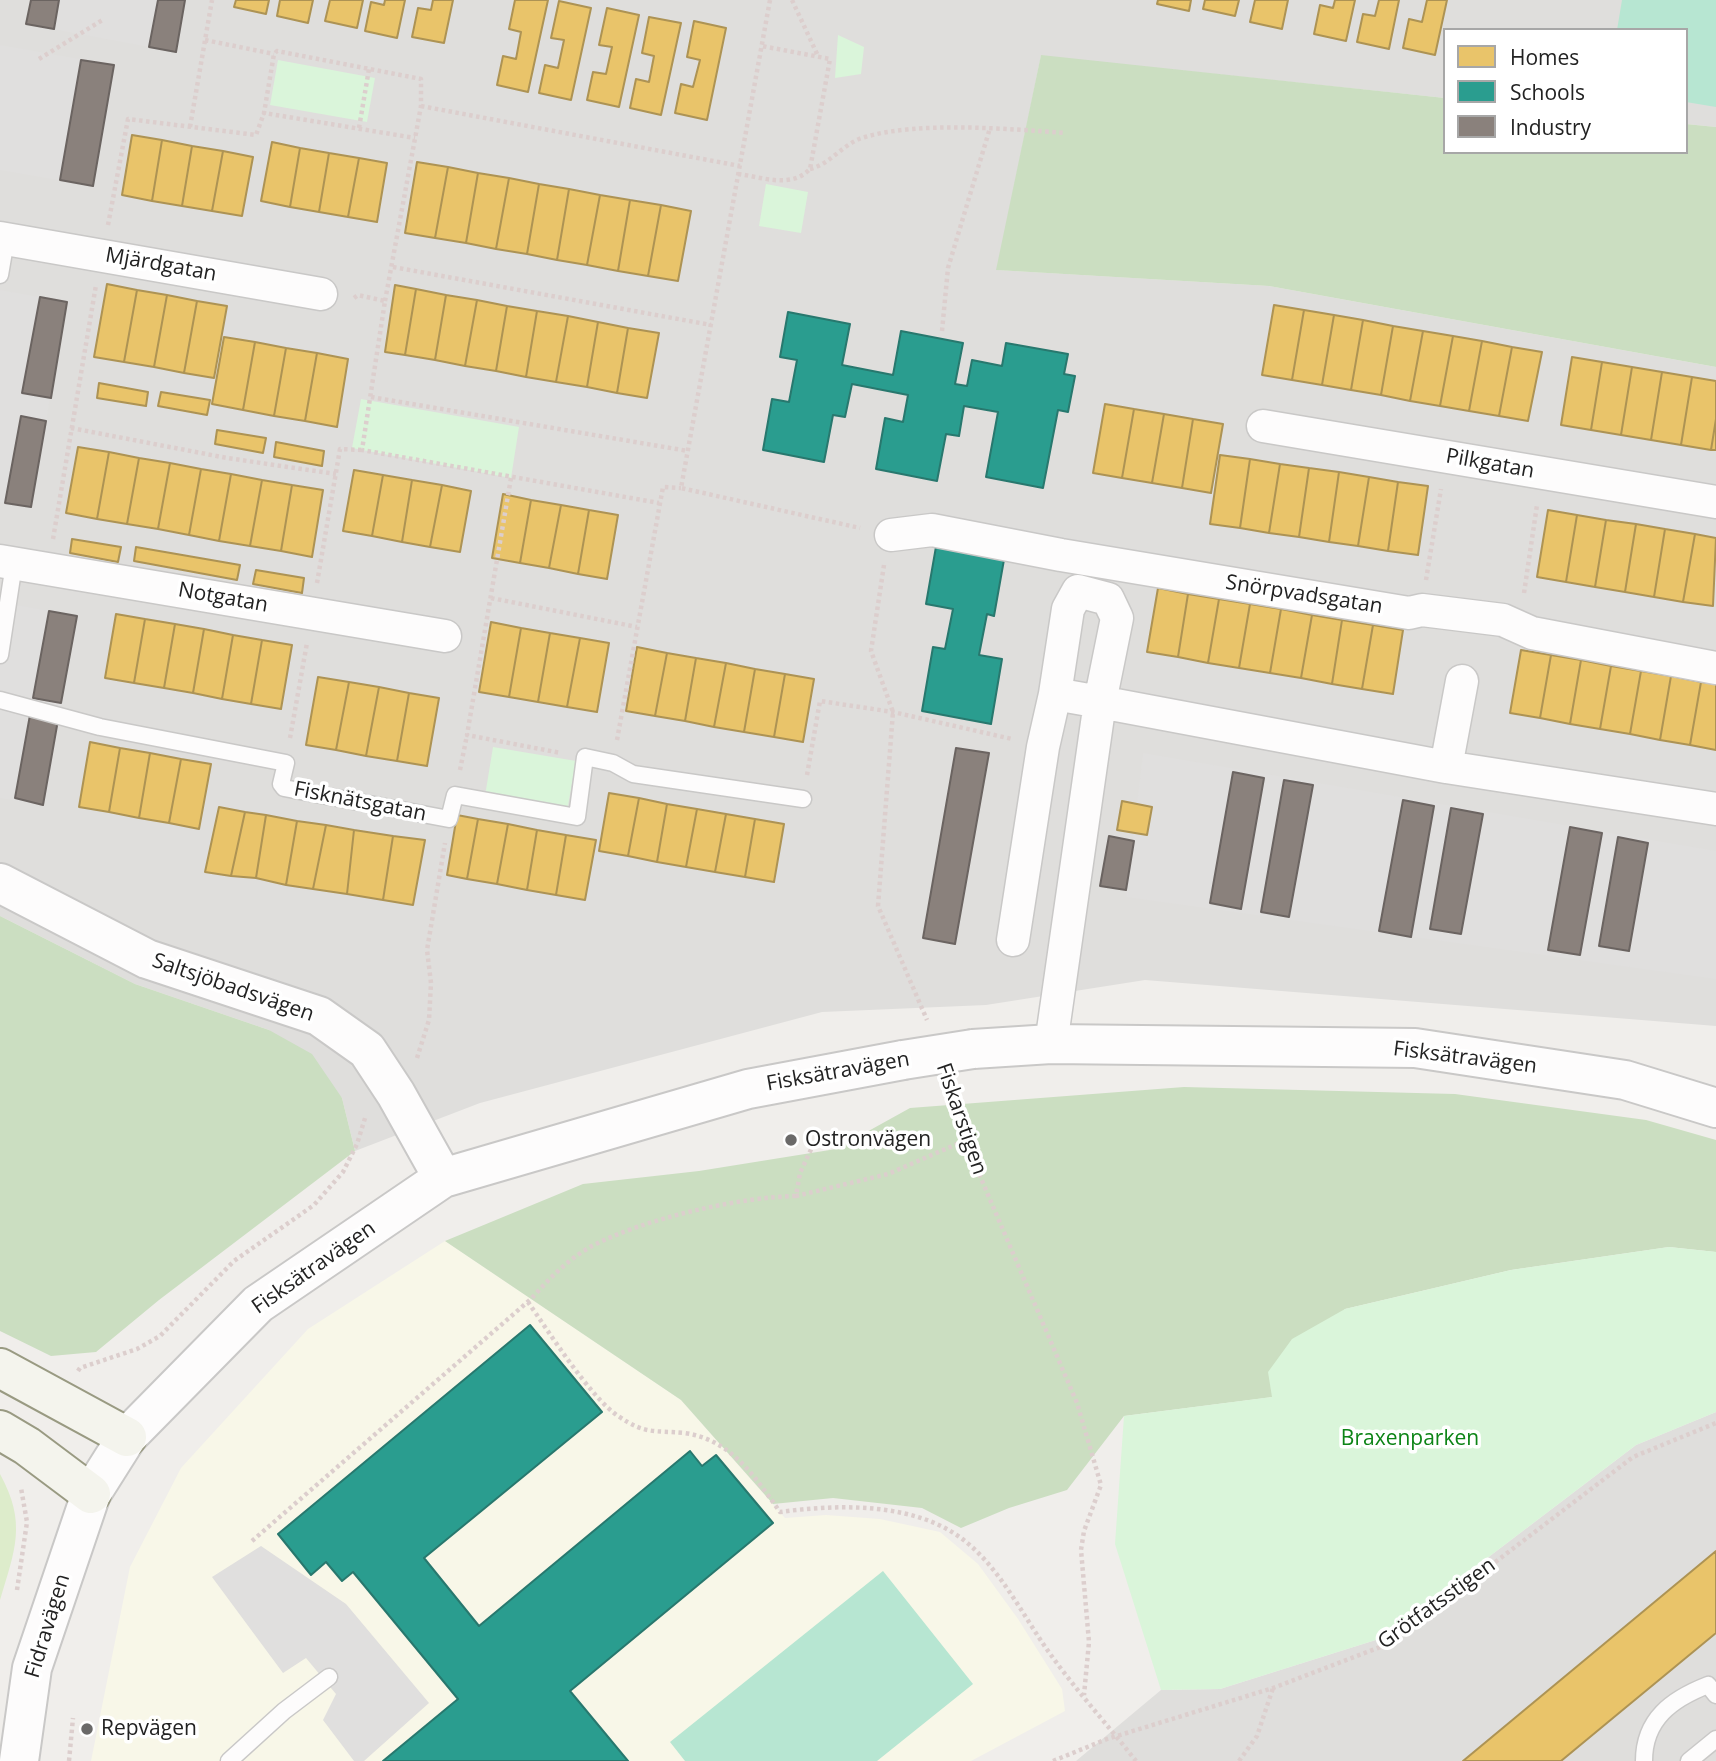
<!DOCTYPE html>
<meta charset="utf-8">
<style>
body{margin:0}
#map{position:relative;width:1716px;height:1761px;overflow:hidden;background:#f0eeeb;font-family:"Open Sans",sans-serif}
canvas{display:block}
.legend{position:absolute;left:1443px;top:28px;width:245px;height:126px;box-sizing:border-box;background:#fff;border:2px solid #a7a7a7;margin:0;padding:9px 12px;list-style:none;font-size:21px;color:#222}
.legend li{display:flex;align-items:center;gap:14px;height:35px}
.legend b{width:35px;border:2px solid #a7a7a7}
</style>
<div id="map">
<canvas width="1716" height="1761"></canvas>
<ul class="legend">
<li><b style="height:19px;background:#e9c46a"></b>Homes</li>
<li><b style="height:19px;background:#2a9d8f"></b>Schools</li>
<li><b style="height:19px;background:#8a817c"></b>Industry</li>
</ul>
</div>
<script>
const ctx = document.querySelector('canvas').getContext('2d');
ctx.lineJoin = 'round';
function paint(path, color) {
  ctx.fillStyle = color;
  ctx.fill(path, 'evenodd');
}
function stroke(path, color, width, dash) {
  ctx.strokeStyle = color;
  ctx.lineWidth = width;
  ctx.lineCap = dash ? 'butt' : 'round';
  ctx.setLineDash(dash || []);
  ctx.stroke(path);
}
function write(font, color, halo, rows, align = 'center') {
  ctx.font = font + ' "Open Sans",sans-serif';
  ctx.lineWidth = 7;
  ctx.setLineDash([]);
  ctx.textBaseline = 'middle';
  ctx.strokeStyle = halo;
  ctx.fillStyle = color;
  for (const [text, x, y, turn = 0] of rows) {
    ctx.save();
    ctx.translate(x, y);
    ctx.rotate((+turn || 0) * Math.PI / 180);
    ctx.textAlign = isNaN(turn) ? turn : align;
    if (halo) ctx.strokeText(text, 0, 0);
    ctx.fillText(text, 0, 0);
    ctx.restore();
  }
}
const residential = new Path2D(`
 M0,0h1716v127l-30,-3v-94h-241v68l-404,-42 -44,214 272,16 447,81v659l-571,-46 -159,25 -164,7 -342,91 -125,48 -13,-53 -73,-68 -134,-46 -135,-68z
 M1716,1412v349h-640l85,-71 59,-1 162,-51 254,-193z`);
const education = new Path2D(`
 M445,1241l236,159 104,118 41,-3 54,4 60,13 38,32 40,55 44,70 3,22 -94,50h-880l39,-194 51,-99 127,-139z`);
const grass = new Path2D(`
 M0,1474c27,49 15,76 0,126z`);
const forest = new Path2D(`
 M1041,55l404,43v54h241v-28l30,3v240l-447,-81 -273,-16z
 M0,916l135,68 134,46 43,24 30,44 13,53 -196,149 -63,52 -45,4 -51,-25z
 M1184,1087l271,7 191,26 70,20v112l-47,-5 -158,23 -166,39 -72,88 -149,19 -57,74 -58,18 -48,20 -39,-20 -89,-10 -60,6 -92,-104 -236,-159 138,-57 116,-13 137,-22 74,-41z`);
const park = new Path2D(`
 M838,35l26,12 -3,27 -26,4z
 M278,60l97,18 -8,44 -97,-17z
 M766,184l42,8 -7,41 -42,-7z
 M361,399l158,28 -8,51 -159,-30z
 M493,747l83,14 -9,50 -82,-15z
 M1669,1247l47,5v160l-80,33 -254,193 -162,51 -59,1 -46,-146 9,-128 148,-19 -4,-25 24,-33 53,-30 166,-39z`);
const pitch = new Path2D(`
 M1622,0h94v107l-30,-5v-72h-69z
 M883,1571l90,113 -96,77h-192l-15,-19z`);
const parking = new Path2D(`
 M31,0h154l-9,52 -150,-28z
 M0,45l114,20 -21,121 -93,-16z
 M0,290l67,12 -36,205 -31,-5z
 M0,602l77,14 -34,189 -43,-7z
 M1143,753l573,98v128l-590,-82z
 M261,1546l85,58 83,99 -65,58h-10l-31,-41 13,-26 -30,-36 -23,15 -71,-96z`);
const homes = new Path2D(`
 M236,0h33l-3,14 -32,-7z
 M280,0h33l-5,23 -31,-7z
 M330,0h33l-6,28 -32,-7z
 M385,0h20l-8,38 -32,-7 6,-29 13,3z
 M433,0h20l-9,43 -32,-6 6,-29 13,2z
 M515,0h33l-20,92 -31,-7 6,-29 13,3 5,-27 -12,-3z
 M1158,0h33l-2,11 -32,-7z
 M1205,0h34l-4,16 -32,-7z
 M1255,0h33l-6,29 -32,-7z
 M1335,0h20l-9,41 -32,-7 6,-29 13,3z
 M1379,0h20l-10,49 -32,-7 6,-28 12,2z
 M1427,0h20l-12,55 -32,-7 6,-29 13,3z
 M559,1l32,7 -20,92 -32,-7 6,-28 13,3 6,-28 -13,-2z
 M607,8l32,7 -20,92 -32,-7 6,-28 13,2 6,-27 -13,-2z
 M649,17l32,6 -20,92 -31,-7 6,-29 13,3 5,-26 -12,-3z
 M694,21l32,7 -19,92 -32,-7 6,-29 12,3 7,-27 -13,-3z
 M132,135l30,5 -10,61 -30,-6z
 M162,140l30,6 -10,60 -30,-5z
 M272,142l28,6 -10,59 -29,-6z
 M192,146l31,5 -11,60 -30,-5z
 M300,148l29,5 -10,59 -29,-5z
 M223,151l30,6 -11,59 -30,-5z
 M329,153l30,5 -11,59 -29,-5z
 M359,158l28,5 -10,59 -29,-5z
 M417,162l31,5 -13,71 -30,-5z
 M448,167l30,6 -12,70 -31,-5z
 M478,173l31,5 -13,71 -30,-6z
 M509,178l30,6 -12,70 -31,-5z
 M539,184l30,5 -12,71 -30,-6z
 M569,189l31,6 -13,70 -30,-5z
 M600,195l30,5 -12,71 -31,-6z
 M630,200l31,5 -13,71 -30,-5z
 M661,205l30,6 -13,70 -30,-5z
 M107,284l30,6 -13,72 -30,-5z
 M395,285l21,4 -11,66 -20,-3z
 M416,289l30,6 -11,65 -30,-5z
 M137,290l30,5 -13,72 -30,-5z
 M167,295l30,6 -13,72 -30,-6z
 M446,295l31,5 -12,66 -30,-6z
 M477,300l30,6 -11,65 -31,-5z
 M197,301l30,5 -13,72 -30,-5z
 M1274,305l30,5 -12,70 -30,-5z
 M507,306l30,5 -11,66 -30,-6z
 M1304,310l30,5 -12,70 -30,-5z
 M537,311l31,5 -12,66 -30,-5z
 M1334,315l29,5 -12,70 -29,-5z
 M568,316l30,6 -11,65 -31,-5z
 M1363,320l30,6 -12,69 -30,-5z
 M598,322l30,6 -11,65 -30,-6z
 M1393,326l30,5 -13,70 -29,-6z
 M628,328l31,5 -12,65 -30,-5z
 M1423,331l30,5 -13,70 -30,-5z
 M1453,336l29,5 -13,70 -29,-5z
 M224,337l31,5 -12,68 -31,-6z
 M1482,341l30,6 -13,69 -30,-5z
 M255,342l31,6 -12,68 -31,-6z
 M1512,347l30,5 -14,69 -29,-5z
 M286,348l31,5 -12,68 -31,-5z
 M317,353l31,6 -11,68 -32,-6z
 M1572,357l30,5 -11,68 -30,-5z
 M1602,362l30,5 -11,68 -30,-5z
 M1632,367l30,5 -11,68 -30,-5z
 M1662,372l30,5 -11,68 -30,-5z
 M1692,377l24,4v38l-5,31 -30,-5z
 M99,383l49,9 -2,14 -49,-8z
 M161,392l49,8 -3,15 -49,-9z
 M1105,404l29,5 -12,69 -29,-5z
 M1134,409l30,5 -12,69 -30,-5z
 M1164,414l29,5 -11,69 -30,-5z
 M1193,419l30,5 -12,69 -29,-5z
 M1716,419v31h-5z
 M217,430l49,8 -3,15 -48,-9z
 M276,442l48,9 -2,15 -48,-9z
 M78,447l31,5 -12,67 -31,-6z
 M109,452l30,6 -12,66 -30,-5z
 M1220,455l30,4 -10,69 -30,-4z
 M139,458l31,5 -12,66 -31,-5z
 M1250,459l30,5 -11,69 -29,-5z
 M170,463l31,6 -12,66 -31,-6z
 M1280,464l29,4 -10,69 -30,-4z
 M1309,468l30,4 -10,70 -30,-5z
 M201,469l30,5 -12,67 -30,-6z
 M354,470l29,5 -11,61 -29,-5z
 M1339,472l30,5 -11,69 -29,-4z
 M231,474l31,6 -12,66 -31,-5z
 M383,475l29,5 -10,62 -30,-6z
 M1369,477l29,5 -10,69 -30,-5z
 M262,480l30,5 -11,66 -31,-5z
 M412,480l30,5 -12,62 -28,-5z
 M1398,482l30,4 -10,69 -30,-4z
 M292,485l31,5 -11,67 -31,-6z
 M442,485l29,6 -11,61 -30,-5z
 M503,494l28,6 -11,63 -28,-5z
 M531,500l30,5 -12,63 -29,-5z
 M561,505l28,5 -11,64 -29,-6z
 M589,510l29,5 -11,64 -29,-5z
 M1548,510l29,5 -11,67 -29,-5z
 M1577,515l29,5 -11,67 -29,-5z
 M1606,520l30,4 -11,68 -30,-5z
 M1636,524l29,5 -11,68 -29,-5z
 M1665,529l30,5 -12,68 -29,-5z
 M1695,534l21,4 -3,68 -30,-4z
 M72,539l49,8 -3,15 -48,-9z
 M136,547l104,18 -3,15 -103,-19z
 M256,570l48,8 -2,15 -49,-9z
 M1158,588l30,6 -10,63 -31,-5z
 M1188,594l31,5 -11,64 -30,-6z
 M1219,599l31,5 -11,64 -31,-5z
 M1250,604l31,5 -11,64 -31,-5z
 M1281,609l31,6 -11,63 -31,-5z
 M116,614l29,5 -11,64 -29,-5z
 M1312,615l30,5 -10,64 -31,-6z
 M145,619l30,5 -11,64 -30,-5z
 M1342,620l31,5 -11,64 -30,-5z
 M491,622l30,6 -12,69 -30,-5z
 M175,624l29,5 -11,64 -29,-5z
 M1373,625l30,5 -10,64 -31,-5z
 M521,628l29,5 -12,69 -29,-5z
 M204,629l29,6 -11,64 -29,-6z
 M550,633l30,5 -13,69 -29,-5z
 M233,635l29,5 -11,64 -29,-5z
 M580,638l29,5 -12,69 -30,-5z
 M262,640l30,5 -11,64 -30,-5z
 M637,647l30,6 -12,63 -29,-5z
 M1521,650l30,5 -11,63 -30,-5z
 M667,653l29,5 -11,63 -30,-5z
 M1551,655l30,5 -11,64 -30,-6z
 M696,658l30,5 -12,64 -29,-6z
 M1581,660l30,6 -11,63 -30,-5z
 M726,663l29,6 -11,63 -30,-5z
 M1611,666l30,5 -11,63 -30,-5z
 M755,669l30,5 -11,63 -30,-5z
 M1641,671l30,5 -11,64 -30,-6z
 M785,674l29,5 -11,63 -29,-5z
 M1671,676l30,6 -11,63 -30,-5z
 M318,677l31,5 -13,68 -30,-5z
 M349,682l30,5 -13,69 -30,-6z
 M1701,682l15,2v66l-26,-5z
 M379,687l30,6 -12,68 -31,-5z
 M409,693l30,5 -12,68 -30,-5z
 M90,742l30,6 -11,64 -30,-5z
 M120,748l30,5 -11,65 -30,-6z
 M150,753l31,6 -12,64 -30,-5z
 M181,759l30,5 -12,65 -30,-6z
 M609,793l30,5 -11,58 -29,-5z
 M639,798l28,6 -10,58 -29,-6z
 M1122,801l30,6 -5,28 -30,-5z
 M667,804l30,5 -11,58 -29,-5z
 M219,807l26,5 -14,64 -26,-4z
 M697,809l29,5 -11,58 -29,-5z
 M245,812l21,3 -10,63 -25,-2z
 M726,814l29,5 -10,58 -30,-5z
 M266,815l31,6 -11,64 -30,-7z
 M457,815l21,4 -11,60 -20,-4z
 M478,819l30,5 -11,60 -30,-5z
 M755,819l29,5 -10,58 -29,-5z
 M297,821l29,4 -13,64 -27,-4z
 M508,824l29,6 -10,60 -30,-6z
 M326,825l28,5 -7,64 -34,-5z
 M354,830l39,6 -10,64 -36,-6z
 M537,830l29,5 -10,60 -29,-5z
 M566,835l30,5 -11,60 -29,-5z
 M393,836l32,4 -12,65 -30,-5z
 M1716,1551v82l-97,80 -58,48h-98z`);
const schools = new Path2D(`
 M788,312l62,12 -8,41 51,10 8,-44 62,12 -8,41 12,2 5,-26 30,6 4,-23 62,11 -4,20 11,2 -7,36 -10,-2 -15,78 -57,-11 12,-65 -34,-6 -5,30 -13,-2 -9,47 -61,-12 9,-51 18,4 5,-27 -56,-11 -7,33 -12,-2 -9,47 -61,-12 9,-51 17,3 8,-42 -17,-3z
 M937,541l68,13 -11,62 -7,-2 -8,41 23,4 -11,65 -69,-13 11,-64 12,2 8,-40 -27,-5z
 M530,1325l72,87 -178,146 55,68 211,-175 12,15 14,-11 57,68 -203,168 58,70h-245l75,-62 -105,-127 -11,9 -16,-19 -15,13 -33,-41z`);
const industry = new Path2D(`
 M31,0h28l-5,29 -28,-5z
 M158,0h27l-9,52 -27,-5z
 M81,60l33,5 -21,121 -33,-6z
 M40,297l27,5 -16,96 -29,-5z
 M21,416l25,5 -15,86 -26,-4z
 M49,611l28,5 -16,87 -28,-5z
 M30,715l28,5 -15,85 -28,-7z
 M956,748l33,5 -34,191 -32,-6z
 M1233,772l31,6 -23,131 -31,-6z
 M1284,780l29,5 -24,132 -28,-5z
 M1403,800l31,6 -23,131 -32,-6z
 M1451,808l32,6 -22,120 -31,-5z
 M1570,827l32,6 -22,122 -32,-5z
 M1109,836l25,5 -8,49 -26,-4z
 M1618,837l30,6 -19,108 -30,-5z`);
const path = new Path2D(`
 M770,0l-89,488 179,40
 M792,0l26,56
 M205,40l69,14
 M39,59l65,-40
 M421,106l319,60
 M190,127l22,-127
 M359,128l10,-59
 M810,169c21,-5 33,-26 55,-32 54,-16 145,-8 201,-4
 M738,174c24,3 53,15 72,-5l20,-110 -68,-13
 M108,225l20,-106 128,16 8,-22
 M393,267l318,58
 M354,298l4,-3 27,6 -23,149 297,53
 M385,301l36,-195v-27l-144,-28 -3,3 -10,59 151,25
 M942,331l6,-63 42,-140
 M371,397l317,54
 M71,428l156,30 109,16
 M511,478l-44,257 94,18
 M53,539l43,-254
 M884,565l-13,86 22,61 -15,194 49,114
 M1426,580l15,-91
 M317,583l23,-134 22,1
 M1524,593l13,-88
 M491,598l146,29
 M290,738l17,-95
 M617,740l46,-253 18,1
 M460,770l7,-35
 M807,775l13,-74 73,11 119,27
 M417,1058l12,-38 2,-37 -4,-33 18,-107
 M950,1088l15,53 112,262 24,82 -17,46 -3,19 8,92 -5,53
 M814,1143l-14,30 -4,23 92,-22 76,-33
 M528,1302c21,30 62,95 90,114 28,19 35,14 66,17 47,6 71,44 96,79 59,-8 136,-10 185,29 35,28 56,71 81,107 27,39 61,76 90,113
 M78,1371l2,-3 57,-19 23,-13 74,-75 80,-56 29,-33 14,-28 9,-29
 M252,1541l279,-242c18,-20 37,-40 61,-53 51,-27 147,-49 204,-50
 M17,1590l10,-68 -6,-34
 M69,1761l4,-43
 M1053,1761l54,-22 166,-51 115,-44 245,-187 83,-34
 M1239,1761l18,-25 16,-48`);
const service = new Path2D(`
 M0,275l6,-35
 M0,655l14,-91
 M0,700l100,27 186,36 -5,21 3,4 165,31 6,-24 122,22 8,-60 28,6 20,11 170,25
 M229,1761l55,-50 45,-34
 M1644,1761c0,-42 28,-62 64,-76l8,10
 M1689,1761l27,-22`);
const minor = new Path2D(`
 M0,238l321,56
 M1263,426l453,76
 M891,535l41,-5 129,25 348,58 13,-3 81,10 29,13 184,35
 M0,561l445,75
 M1446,767l16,-86
 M1013,940l30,-193 12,-53
 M1051,1044l49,-342 17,-84 -9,-19 -30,-8 -10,18 -13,85 45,8 346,65 270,42`);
const tertiary = new Path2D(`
 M0,883l147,76 172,57 48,34 29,44 47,84
 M973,1049l78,-5 364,4 210,32 91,28
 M19,1761l13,-93 59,-174 36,-57 131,-133 185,-126 305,-89 155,-29`);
const secondary = new Path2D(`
 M0,1368l127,69
 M0,1430l27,16 64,48`);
const tertiaryBridge = new Path2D(`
 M903,1060l70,-11`);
const markers = [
 [791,1140,7,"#6a6968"],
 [87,1729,7,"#6a6968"]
];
const streetNames = [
 ["Mjärdgatan",161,265,10],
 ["Pilkgatan",1490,464,10],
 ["Snörpvadsgatan",1304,595,9],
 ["Notgatan",223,598,10],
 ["Fisknätsgatan",360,802,11],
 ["Saltsjöbadsvägen",233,988,19],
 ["Fisksätravägen",1465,1058,7],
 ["Fisksätravägen",838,1072,-10],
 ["Fiskarstigen",961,1119,71],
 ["Fisksätravägen",314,1268,-35],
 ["Grötfatsstigen",1437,1604,-36],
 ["Fidravägen",48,1626,-73]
];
const poiNames = [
 ["Ostronvägen",805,1140],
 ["Repvägen",101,1729]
];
const parkNames = [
 ["Braxenparken",1410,1439]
];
paint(residential, '#dfdedc');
paint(education, '#f8f7e8');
paint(grass, '#ddeccb');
paint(forest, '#cbdec1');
paint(park, '#daf5da');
paint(pitch, '#b7e6d2');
paint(parking, '#e0dfde');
paint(homes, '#e9c46a');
stroke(homes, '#ad9354', 2);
paint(schools, '#2a9d8f');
stroke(schools, '#28786e', 2);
paint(industry, '#8a817c');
stroke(industry, '#6b6461', 2);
stroke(service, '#c9c8c7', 19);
stroke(minor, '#c9c8c7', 35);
stroke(tertiary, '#c9c8c7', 42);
stroke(secondary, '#999a82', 42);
stroke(path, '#dccecd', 4.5, [3.5, 3.5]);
stroke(service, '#fdfcfc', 16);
stroke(minor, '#fdfcfc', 32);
stroke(tertiary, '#fdfcfc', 38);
stroke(secondary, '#f4f4ed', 38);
stroke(tertiaryBridge, '#c9c8c7', 42, []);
stroke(tertiaryBridge, '#fdfcfc', 38);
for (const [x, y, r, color] of markers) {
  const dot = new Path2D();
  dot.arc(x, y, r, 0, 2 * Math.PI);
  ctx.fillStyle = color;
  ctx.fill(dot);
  stroke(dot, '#fff', 2.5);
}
write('21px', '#222', '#fff', streetNames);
write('21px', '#222', '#fff', poiNames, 'left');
write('21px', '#0c8416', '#fff', parkNames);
</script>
